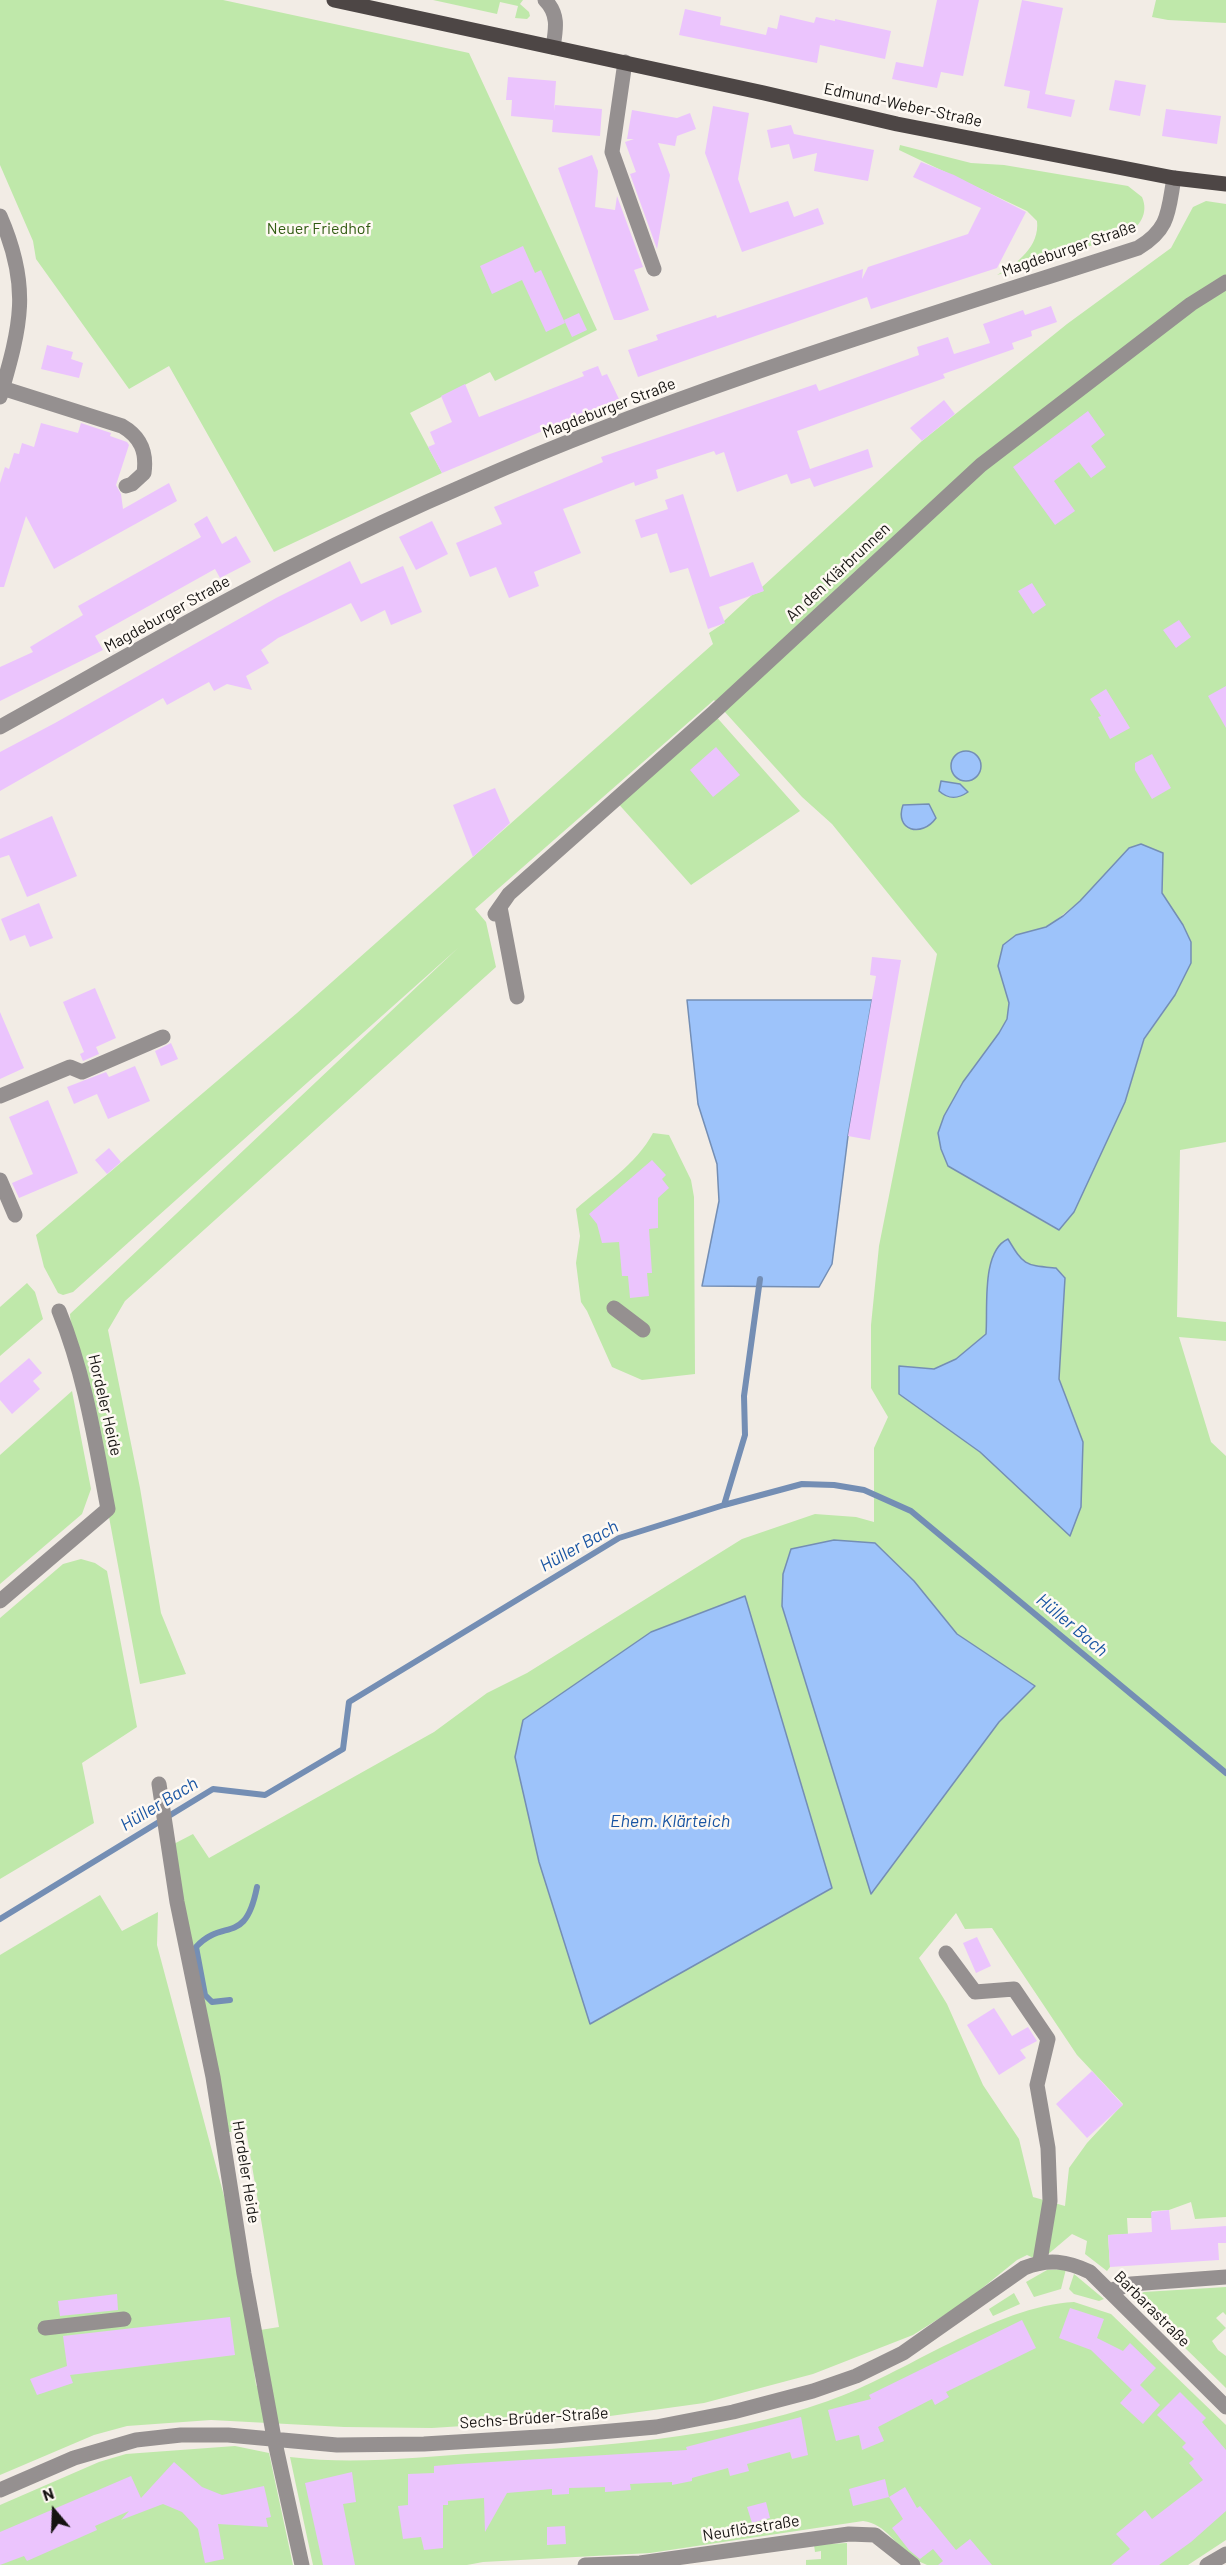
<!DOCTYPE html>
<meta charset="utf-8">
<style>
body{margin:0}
#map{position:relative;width:1226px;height:2565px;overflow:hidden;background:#f2ece5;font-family:Barlow,sans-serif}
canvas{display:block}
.north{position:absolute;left:24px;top:2481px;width:60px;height:60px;-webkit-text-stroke:4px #fef9f3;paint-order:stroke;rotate:341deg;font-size:16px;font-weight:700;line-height:24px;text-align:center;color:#151311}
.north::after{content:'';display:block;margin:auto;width:21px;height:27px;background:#151311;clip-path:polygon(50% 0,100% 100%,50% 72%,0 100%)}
</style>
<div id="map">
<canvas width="1226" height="2565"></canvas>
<div class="north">N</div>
</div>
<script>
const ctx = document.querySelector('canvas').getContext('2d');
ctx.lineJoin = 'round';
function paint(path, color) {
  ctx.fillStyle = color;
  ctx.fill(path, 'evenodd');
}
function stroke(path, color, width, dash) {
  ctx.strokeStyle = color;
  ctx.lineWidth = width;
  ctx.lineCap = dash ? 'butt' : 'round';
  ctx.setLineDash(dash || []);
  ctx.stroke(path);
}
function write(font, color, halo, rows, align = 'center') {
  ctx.font = font + ' Barlow,sans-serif';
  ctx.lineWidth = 5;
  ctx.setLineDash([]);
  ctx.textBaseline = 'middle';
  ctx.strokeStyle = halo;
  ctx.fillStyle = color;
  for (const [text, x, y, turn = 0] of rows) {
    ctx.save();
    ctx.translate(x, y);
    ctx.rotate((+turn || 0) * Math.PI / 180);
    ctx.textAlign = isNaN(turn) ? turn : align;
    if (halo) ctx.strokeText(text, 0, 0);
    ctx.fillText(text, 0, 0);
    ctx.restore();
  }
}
const green = new Path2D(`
 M0,0h223l246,53 128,277 -102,51 -5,-9 -80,41 32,60 -168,79 -105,-186 -40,23 -93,-130 -3,-18 -33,-76z
 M433,0h90l-3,4 9,8 1,4 -3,3 -12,-1 3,-12 -18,-4 -3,12z
 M1156,0h70v23l-58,-3 -16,-3z
 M900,145l71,18 33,2 124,21 14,11c7,16 -2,30 -17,38l-128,40c20,-11 43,-29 40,-54l-10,-10 -128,-61z
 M1206,201l20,3v938l-46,8 -3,167 49,5v19l-47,-4 32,105 15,14v761l-31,2 -4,-17 -22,8 -17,1v7h-25l1,16 -20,1 2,32 -3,4 -22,-17 2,-13 -15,-7 -32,27 -13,-6 -10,5 -52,42 -52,33 -100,39 -109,29 -101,14 -171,11 -88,-1 -133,-7 -84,6 -33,9 -94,40v-520l100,-60 22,36 36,-19 -1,33 79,296 20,144 10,15 -12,-69 25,-4 -33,-197 -24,3 -54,-286 25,-13 16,24 225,-126 53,-39 40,-20 215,-134 73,-25 41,3 18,5v-74l14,-31 -17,-29v-63l8,-79 58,-292 -105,-130 -30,-27 -88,-97 -239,209 11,13 10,45 -371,334 -17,29 32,158 21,125 25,61 -46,10 -54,-291 -14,-50 -2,-29 388,-366 -385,344 -10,3 -5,-2 -14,-26 -8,-32 261,-222 416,-369 -4,-11 15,-10v-2l28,-26 11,-4 -1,-4 160,-146 145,-117 104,-76 22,-41zM1163,867l-1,26 9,15 4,87 -31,45 -19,62 -52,110 -15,18 -110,-64 -10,-33 25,-51 36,-49 8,-14 2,-16 -11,-37 82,-65zM1008,1239c16,26 18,27 48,29l9,9 -6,102 24,63 -2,65 -101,-55 -81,-58v-28l35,3 22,-10 30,-25 2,-49zM834,1540l41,3 39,38 43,53 78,52 -36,36 -128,171 -89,-287 1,-32 8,-25zM956,1913l9,16 27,-1 85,127 46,49 -36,39 -18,25 -4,38 -32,-9 -14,-58 -36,-54 -36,-81 -28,-46z
 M713,713l87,98 -109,74 -76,-85z
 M653,1133l16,2 22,45 3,17 1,177 -53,6 -30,-13 -25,-56 -6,-9 -5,-39 4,-27 -4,-27c27,-24 60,-44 77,-76z
 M27,1283l8,9 8,27 -43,37v-49z
 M72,1391l19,98 -9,25 -82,70v-129z
 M81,1559l14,4 12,8 30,156 -55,36 12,60 -94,56v-261l63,-54z
 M1066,2269l-5,20 -27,8 -8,-15 21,-12z
 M1074,2274l30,25 -5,2 -25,-7 -5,-5z
 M1226,2287v28l-3,-3 -7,6 10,10 -14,13 6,9 8,6v32l-93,-91 11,-5z
 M1014,2293l6,11 -27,12 -4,-7z
 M1074,2302l37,12 115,111v115l-38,25h-261c-4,-2 -10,-4 -13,-6 -19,-13 -27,-35 -51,-38l-213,32 -167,9 -16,3h-154l-23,-108c65,8 128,0 194,-4 116,-7 233,-13 344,-52 77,-27 167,-95 246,-99z
 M235,2446l34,7 24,112h-293v-60l99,-43 27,-8z
 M847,2543v22h-41v-5l15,-1v-8l-6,1 -1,-7z`);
const water = new Path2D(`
 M951 766a15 15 0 1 1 30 0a15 15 0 1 1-30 0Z
 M941,781l19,3 8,8c-10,7 -19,8 -29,-1z
 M929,804l7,14c-14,20 -42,13 -33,-13z
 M1141,844l22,9 -1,40 21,32 8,17v21l-16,32 -31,44 -19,63 -51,110 -15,18 -111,-64 -7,-17 -3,-16 6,-17 19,-34 36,-49 8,-14 2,-16 -11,-37 5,-21 13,-10 30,-8 17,-11 17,-15 49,-53z
 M687,1000h185l-24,136 -16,128 -13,23 -117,-1 17,-85 -2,-37 -19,-60z
 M1008,1239c16,27 17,26 48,29l9,10 -6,101 24,63 -2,65 -11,29 -90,-84 -81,-58v-28l35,3 22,-10 30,-25c2,-26 -5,-83 22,-95z
 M834,1540l41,3 39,38 43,53 78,52 -36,36 -128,172 -89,-288 1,-32 8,-25z
 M745,1596l87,292 -242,136 -51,-162 -24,-105 8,-37 128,-88z`);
const stream = new Path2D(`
 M724,1505l21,-70 -1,-39 16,-117
 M0,1919l213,-130 52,6 78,-46 6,-47 270,-164 105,-33 78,-21 32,1 30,5 47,21 315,262
 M230,2000l-18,2 -7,-7 -9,-48c28,-30 49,0 61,-60`);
const building = new Path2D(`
 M937,0h42l-16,76 -22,-4 -4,16 -45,-9 4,-17 27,5z
 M1022,0l41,8 -18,86 30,6 -4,17 -44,-9 3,-17 -26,-5z
 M685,9l36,8 -1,8 46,10 2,-8 9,2 3,-14 34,8 2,-6 19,4v-2l56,12 -6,28 -65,-14 -3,18 -138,-28z
 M508,77l48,4 -2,30 1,-6 47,4 -2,27 -48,-4 1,-12 -42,-4 1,-16h-6z
 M1115,80l31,5 -6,31 -31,-6z
 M713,106l36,7 -11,66 12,34 38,-12 6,16 24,-9 6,16 -82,28 -37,-99z
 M1166,109l55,7 -4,28 -55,-8z
 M632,110l45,8 13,-5 6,16 -19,7 -2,10 -17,-3 12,32 -13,74 -27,-75 6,-2 -11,-30 9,-3h-7z
 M791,125l3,9 80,16 -6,31 -54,-10 3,-18 -24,6 -4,-15 -18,4 -4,-18z
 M592,155l6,16 -3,36 20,3 2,-14 26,71 -9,3 15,40 -28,10h-7l-56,-152z
 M921,162l33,13 72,37 -29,56 -126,41 -4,-12 -229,80 -10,-27 30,-10 -2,-5 60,-20 1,3 146,-49 -1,10 6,-12 100,-33 13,-26 -68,-31z
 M523,246l12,27 6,-3 24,53 -19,9 -24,-52 -30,14 -12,-28z
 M1051,306l6,16 -26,9 1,5 -20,7 2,6 -71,25 2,4 -148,53 13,38 58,-20 5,18 -59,20 -4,-9 -19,6 -4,-10 -50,18 -13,-40 -8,3 -2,-4 -58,19 2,8 -23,8 -1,-4 -71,27 18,44 -47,19 5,14 -30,12 -13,-31 -26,10 -14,-34 46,-19 -8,-17 109,-45 -2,-5 215,-73 3,7 100,-36 -2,-8 31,-10 6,17 36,-11 -7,-19 40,-14 2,5z
 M579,313l8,17 -15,7 -8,-17z
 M47,345l26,7 -2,7 12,4 -4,15 -38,-9z
 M598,366l4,10 5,-2 12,25 -177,74 -14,-26 7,-3 -5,-12 22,-10 -11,-26 24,-12 14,33 105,-41 -2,-4z
 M944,400l11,14 -33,27 -12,-13z
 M1088,411l17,24 -14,11 15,21 -15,11 -12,-16 -25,19 21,30 -20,14 -42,-58z
 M41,423l37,10 3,-10 30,10 -1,3 17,6 2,3 -13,40 5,9 2,15 46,-26 8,18 -123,68 -28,-53 -22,71h-4v-104l5,-16 4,2 5,-16 5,1 3,-11 12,4z
 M683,494l27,83 43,-15 11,29 -45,16 6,16 -17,6 -20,-61 -18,5 -13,-40 -16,5 -6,-18 33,-11 -3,-9z
 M207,516l15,28 14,-8 15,26 -31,16 -5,-9 -120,67 8,14 -103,51v-34l33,-15 -3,-5 53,-32 -5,-9 123,-69 -7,-13z
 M432,521l16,33 -32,16 -17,-33z
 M350,561l11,23 42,-18 19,46 -31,13 -6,-15 -24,12 -10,-19 -73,35 -17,12 8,13 -23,13 6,14 -25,-6 -13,7 -5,-9 -42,23 -4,-7 -163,93v-39l55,-29 221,-125z
 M1032,583l14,22 -13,9 -15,-23z
 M1179,620l12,17 -15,11 -13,-18z
 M1226,686v42l-18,-32z
 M1106,689l24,39 -20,11 -12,-22 3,-1 -11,-17z
 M716,747l24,28 -27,22 -23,-27z
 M1152,754l19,34 -19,11 -17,-29v-7z
 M495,788l15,35 -37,34 -20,-52z
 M52,816l25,60 -50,21 -18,-42 -9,3v-19z
 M39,903l14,35 -23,9 -5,-12 -15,6 -9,-22z
 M872,957l29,3 -31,180 -22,-4 28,-160 -6,-1z
 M95,988l21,50 -20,9 3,7 -16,7 -3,-7 4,-2 -21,-50z
 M0,1012l24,56 -24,11z
 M171,1043l7,16 -17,7 -6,-15z
 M135,1066l15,35 -42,18 -11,-25 -23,10 -7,-17 39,-15 3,5z
 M48,1100l30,73 -59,25 -7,-15 21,-9 -24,-57z
 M109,1148l12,14 -14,12 -12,-14z
 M652,1160l14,15 -4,4 7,9 -11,10v30l-9,1 3,44h-5l2,23 -19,2 -2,-22h-6l-3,-34 -17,1 -5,-19 -8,-10z
 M29,1358l13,15 -9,8 7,8 -28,25 -12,-14v-17z
 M977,1937l14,29 -15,7 -13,-30z
 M994,2008l18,28 16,-9 9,14 -17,9 6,8 -27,17 -32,-50z
 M1092,2071l31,34 -36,33 -31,-34z
 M1169,2210l2,20 55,-4v17h-8l1,17 -109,7 -2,-32 44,-3 -1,-20z
 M117,2294l1,16 -58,6 -2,-15z
 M1070,2308l34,11 -7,19 26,13 7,-8 26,25 -16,17 20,20 -17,19 -23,-21 12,-13 -41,-40 -32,-12z
 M230,2317l5,38 -165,20 3,8 -36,12 -7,-16 37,-13 -4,-30z
 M1022,2320l14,28 -90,44 3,5 -14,8 -3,-6 -54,28 6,14 -22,9 -3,-15 -23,6 -8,-31 43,-11 -2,-4z
 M1180,2392l26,26 -4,4 24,28v61l-35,31 -32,23h-48l19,-16 -14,-15 29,-24 7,9 51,-39 -14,-17 5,-4 -12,-12 4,-4 -29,-28z
 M801,2417l7,38 -16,4 -2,-7 -43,12 2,7 -19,5 -2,-8 -36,10v3l-20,4v-3l-42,2 1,6 -26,2v-5l-36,1v6l-17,1v-6l-45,4 -22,39 -1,-34 -36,3v4h-5v43l-19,2 -3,-13 -18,2 -5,-33 10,-1v-31l26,-1v-7l24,-2 229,-14 -1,-3z
 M174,2462l28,25 20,8 42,-9 7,31 -5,1 2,9 -50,-3 6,35 -19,4 -7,-34 -16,-17 -19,-8 -42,16 8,-9 -34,15 2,4 -70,31 -3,-5 -24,9v-33l131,-56 10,22z
 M352,2472l4,30 -13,2 12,61h-32l-18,-82z
 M885,2479l4,18 -36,9 -4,-17z
 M905,2487l12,21 3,-2 36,44 14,-11 22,26h-54l5,-4 -10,-12 -13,10 -11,-9 -17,-22 11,-9 -14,-22z
 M766,2502l4,16 -18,5 -5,-16z
 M565,2526l1,18 -19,1v-18z`);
const minor = new Path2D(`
 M545,0c14,14 11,29 8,47
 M625,62l-13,90 42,117
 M0,216c31,71 21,109 0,181
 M2,388l120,38c19,11 25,26 22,47l-12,11 -6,2
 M0,727c96,-53 191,-109 289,-159 61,-31 123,-60 186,-87 214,-94 440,-161 663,-233 32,-19 30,-37 36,-70
 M500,907l17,90
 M495,914l14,-20 204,-181 268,-248 210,-161 35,-22
 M0,1096l70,-29 12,5 81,-35
 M0,1180l15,35
 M614,1308l29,22
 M0,1601l108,-92c-13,-68 -23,-134 -49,-198
 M159,1784l18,118 36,175 31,197 30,164 28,127
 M946,1953l29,39 39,-3 34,50 -11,46 11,63 2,53 -10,60
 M1109,2291l22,-7 95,-7
 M45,2328l79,-9
 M0,2490l74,-32 62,-18 45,-5h47l109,10 87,-1 131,-8 101,-9 77,-15 80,-21 43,-15 47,-23 121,-85c24,-10 43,-7 66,4l136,135
 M585,2565l55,-2 209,-29 26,1 38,30
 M1207,2565l19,-11`);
const major = new Path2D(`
 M334,0l430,93 133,31 277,54 52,6`);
const streetNames = [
 ["Edmund-Weber-Straße",903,105,12],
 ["Magdeburger Straße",1069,249,-19],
 ["Magdeburger Straße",609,408,-21],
 ["An den Klärbrunnen",838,572,-43],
 ["Magdeburger Straße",167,614,-29],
 ["Hordeler Heide",105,1405,77],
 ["Hordeler Heide",246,2172,81],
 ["Barbarastraße",1152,2309,45],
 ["Sechs-Brüder-Straße",534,2418,-4],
 ["Neuflözstraße",751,2528,-9]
];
const parkNames = [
 ["Neuer Friedhof",319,229]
];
const waterNames = [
 ["Hüller Bach",579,1546,-29],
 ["Hüller Bach",1072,1625,40],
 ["Hüller Bach",159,1804,-31],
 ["Ehem. Klärteich",670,1821]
];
paint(green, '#bfe8aa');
paint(water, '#9dc3fa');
stroke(water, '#748eb4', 1.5);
stroke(stream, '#748eb4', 6);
paint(building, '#ebc4fd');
stroke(minor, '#959090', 15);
stroke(major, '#4d4645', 15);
write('16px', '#151311', '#fef9f3', streetNames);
write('16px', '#315c12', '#fef9f3', parkNames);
write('italic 18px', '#1955a3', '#fef9f3', waterNames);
</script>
